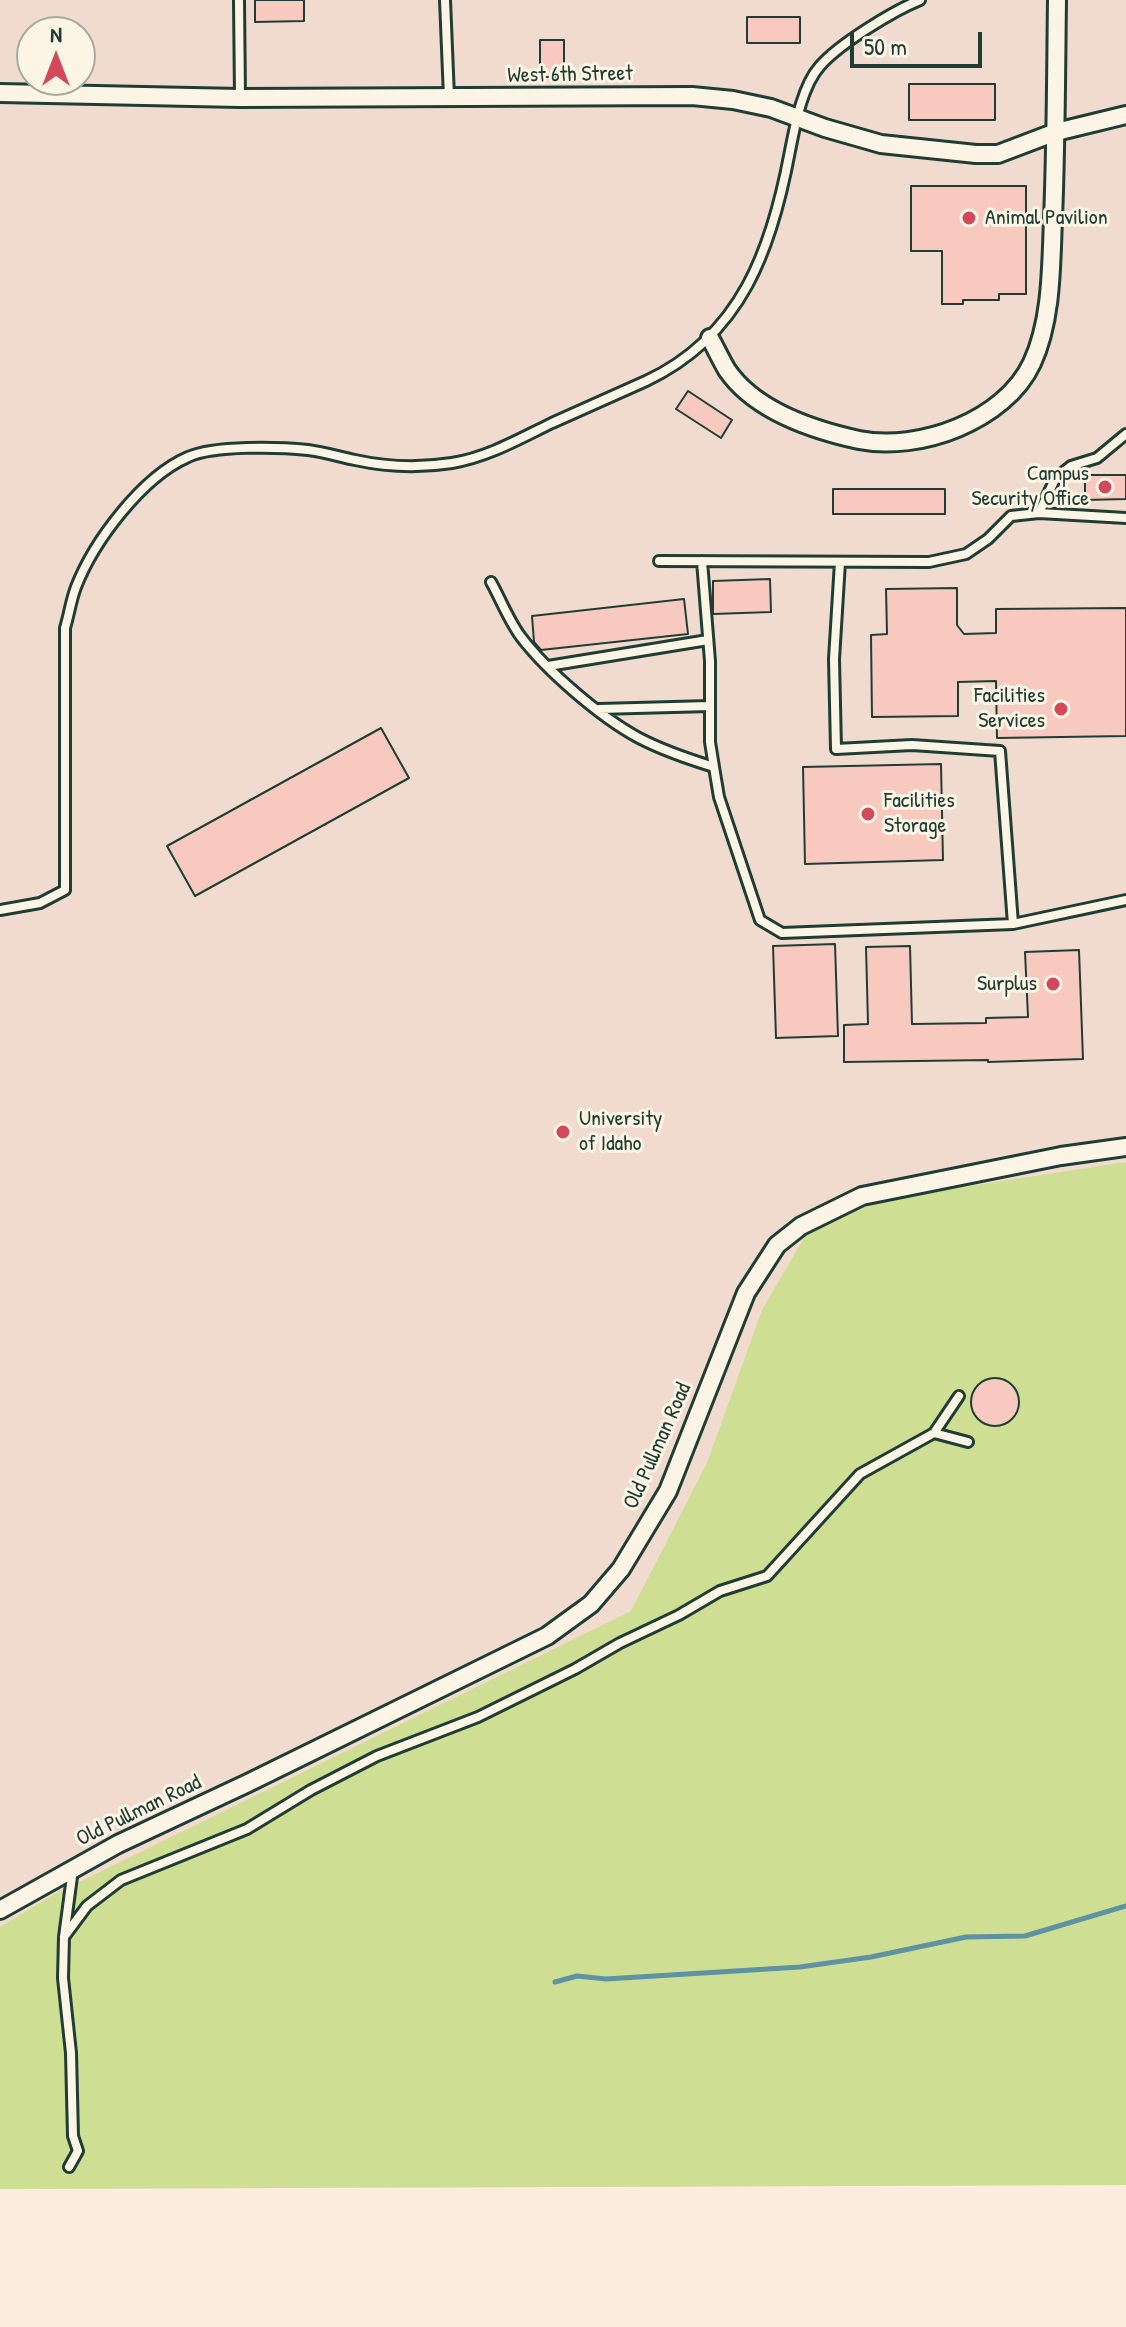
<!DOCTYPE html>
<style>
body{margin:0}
#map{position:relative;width:1126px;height:2327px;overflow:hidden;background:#fbecdd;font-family:"Patrick Hand",sans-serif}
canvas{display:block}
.north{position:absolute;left:16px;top:16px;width:80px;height:80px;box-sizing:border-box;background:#fcf5e5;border:2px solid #a4ab9e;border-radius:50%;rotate:0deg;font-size:22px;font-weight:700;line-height:32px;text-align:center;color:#1f3d34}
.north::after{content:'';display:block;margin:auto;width:28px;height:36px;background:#d1495b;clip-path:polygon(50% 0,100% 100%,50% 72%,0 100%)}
.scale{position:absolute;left:850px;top:32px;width:132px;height:36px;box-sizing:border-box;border:4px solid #1f3d34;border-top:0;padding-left:10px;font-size:24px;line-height:28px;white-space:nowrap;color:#1f3d34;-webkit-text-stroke:6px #fcf5e5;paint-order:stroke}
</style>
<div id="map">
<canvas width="1126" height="2327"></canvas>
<div class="north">N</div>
<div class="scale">50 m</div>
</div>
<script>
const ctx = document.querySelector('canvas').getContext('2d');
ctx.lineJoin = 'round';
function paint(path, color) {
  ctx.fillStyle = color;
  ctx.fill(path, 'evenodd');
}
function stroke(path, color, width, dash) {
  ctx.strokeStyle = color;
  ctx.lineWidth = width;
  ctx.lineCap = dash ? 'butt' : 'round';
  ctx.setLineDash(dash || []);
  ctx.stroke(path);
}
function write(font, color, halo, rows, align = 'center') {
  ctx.font = font + ' "Patrick Hand",sans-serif';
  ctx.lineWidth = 6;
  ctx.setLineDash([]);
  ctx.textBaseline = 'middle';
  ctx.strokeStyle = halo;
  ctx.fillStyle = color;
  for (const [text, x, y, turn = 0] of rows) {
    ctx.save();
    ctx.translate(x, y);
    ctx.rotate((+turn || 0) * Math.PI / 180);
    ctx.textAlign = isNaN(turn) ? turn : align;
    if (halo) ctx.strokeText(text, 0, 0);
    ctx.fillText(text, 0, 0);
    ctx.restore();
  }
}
const built = new Path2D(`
 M0,0h1126v2185l-1126,4zM32,32h48v48h-48z`);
const green = new Path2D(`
 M1126,1162v1023l-1126,4v-262l51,-31 580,-285 76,-148 55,-153 43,-74 73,-36z`);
const stream = new Path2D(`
 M555,1982l22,-6 29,3 194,-12 71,-10 95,-20 59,-1 101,-30`);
const building = new Path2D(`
 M255,0h49v21l-49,1z
 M747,17h53v26h-53z
 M540,40h24v37h-24z
 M909,84h86v36h-86z
 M911,186h115v108h-27v6h-36v4h-21v-53h-31z
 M688,391l44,29 -11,18 -45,-29z
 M1085,475h41v24l-41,1z
 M833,489h112v25h-112z
 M770,579l1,33 -58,2v-33z
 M957,588v37l7,9 32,-1v-24l130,-1v128l-129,2 -1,-57 -38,1v34l-86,1 -1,-82 16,-1 -1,-45z
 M684,599l4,35 -147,16 -7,-8 -2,-26z
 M381,728l28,50 -214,118 -28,-50z
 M941,764l2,96 -138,4 -2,-97z
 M835,944l3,92 -62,2 -3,-92z
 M910,946l2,78 74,-1v-5l42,-1 -3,-65 54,-2 4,109 -95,3v-2l-144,2v-37l24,-1 -2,-77z
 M971 1402a24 24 0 1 1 48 0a24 24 0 1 1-48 0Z`);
const lane = new Path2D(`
 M239,0l1,97
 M445,0l4,97
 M1039,513l16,-34 16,-13 26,-8 29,-24
 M659,561l270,1 37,-8 22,-15 23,-23 28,-3 87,5
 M702,561l8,100v81l4,25 5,30 41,123 22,13 231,-9
 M840,562l-6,97 2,90 76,-4 88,6 13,173 113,-24
 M491,582c10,18 18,39 30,55 26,34 79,80 118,101 23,12 49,21 75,29
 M548,666l160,-26
 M599,709l111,-3
 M0,910l40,-7 25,-13v-262c4,-13 6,-28 11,-41 18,-46 66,-110 112,-130 26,-12 92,-10 120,-7 16,2 32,7 47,10 32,7 65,8 97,3 36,-6 67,-24 100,-40 31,-14 63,-28 94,-42 96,-45 126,-133 144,-230 5,-25 12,-65 30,-85 19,-22 73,-55 100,-66
 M934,1433l34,9
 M64,1937l23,-31 34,-26 126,-51 64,-39 66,-34 101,-39 97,-48 45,-26 59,-28 41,-24 47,-15 93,-102 74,-41 25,-37
 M69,2167l9,-16 -5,-15 -2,-83 -8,-75 1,-41 9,-68`);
const street = new Path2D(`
 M0,93l240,5 452,-2 41,4 38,8 54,20 56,16 95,10h22l58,-22 70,-17
 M710,338c6,11 11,22 17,32 28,41 86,60 132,70 60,12 146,-19 173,-77 20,-43 19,-97 21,-144 3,-73 3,-146 4,-219
 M0,1910l118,-66 130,-61 299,-147 44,-32 30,-35 47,-78 78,-198 31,-48 24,-19 61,-30 199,-40 65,-9`);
const markers = [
 [969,218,8,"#d1495b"],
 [1105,487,8,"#d1495b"],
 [1061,709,8,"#d1495b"],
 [868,814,8,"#d1495b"],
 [1053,984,8,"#d1495b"],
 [563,1132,8,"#d1495b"]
];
const streetNames = [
 ["West 6th Street",570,75,-1],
 ["Old Pullman Road",658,1446,-66],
 ["Old Pullman Road",139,1811,-26]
];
const poiNames = [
 ["Animal Pavilion",985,218],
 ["Campus",1089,474,"right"],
 ["Security Office",1089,499,"right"],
 ["Facilities",1045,696,"right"],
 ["Services",1045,721,"right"],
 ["Facilities",884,801],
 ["Storage",884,826],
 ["Surplus",1037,984,"right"],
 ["University",579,1119],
 ["of Idaho",579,1144]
];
paint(built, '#f1dbce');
paint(green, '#cedf93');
stroke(stream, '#5f92a2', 5);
paint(building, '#f8c9bf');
stroke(building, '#1f3d34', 2);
stroke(lane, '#1f3d34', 14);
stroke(street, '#1f3d34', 22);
stroke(lane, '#fcf5e5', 8);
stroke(street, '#fcf5e5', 16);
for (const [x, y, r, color] of markers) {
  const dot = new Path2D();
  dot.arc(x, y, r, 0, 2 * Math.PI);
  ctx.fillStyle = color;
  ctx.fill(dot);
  stroke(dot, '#fcf5e5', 3);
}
write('22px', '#1f3d34', '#fcf5e5', streetNames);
write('22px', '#1f3d34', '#fcf5e5', poiNames, 'left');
</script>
